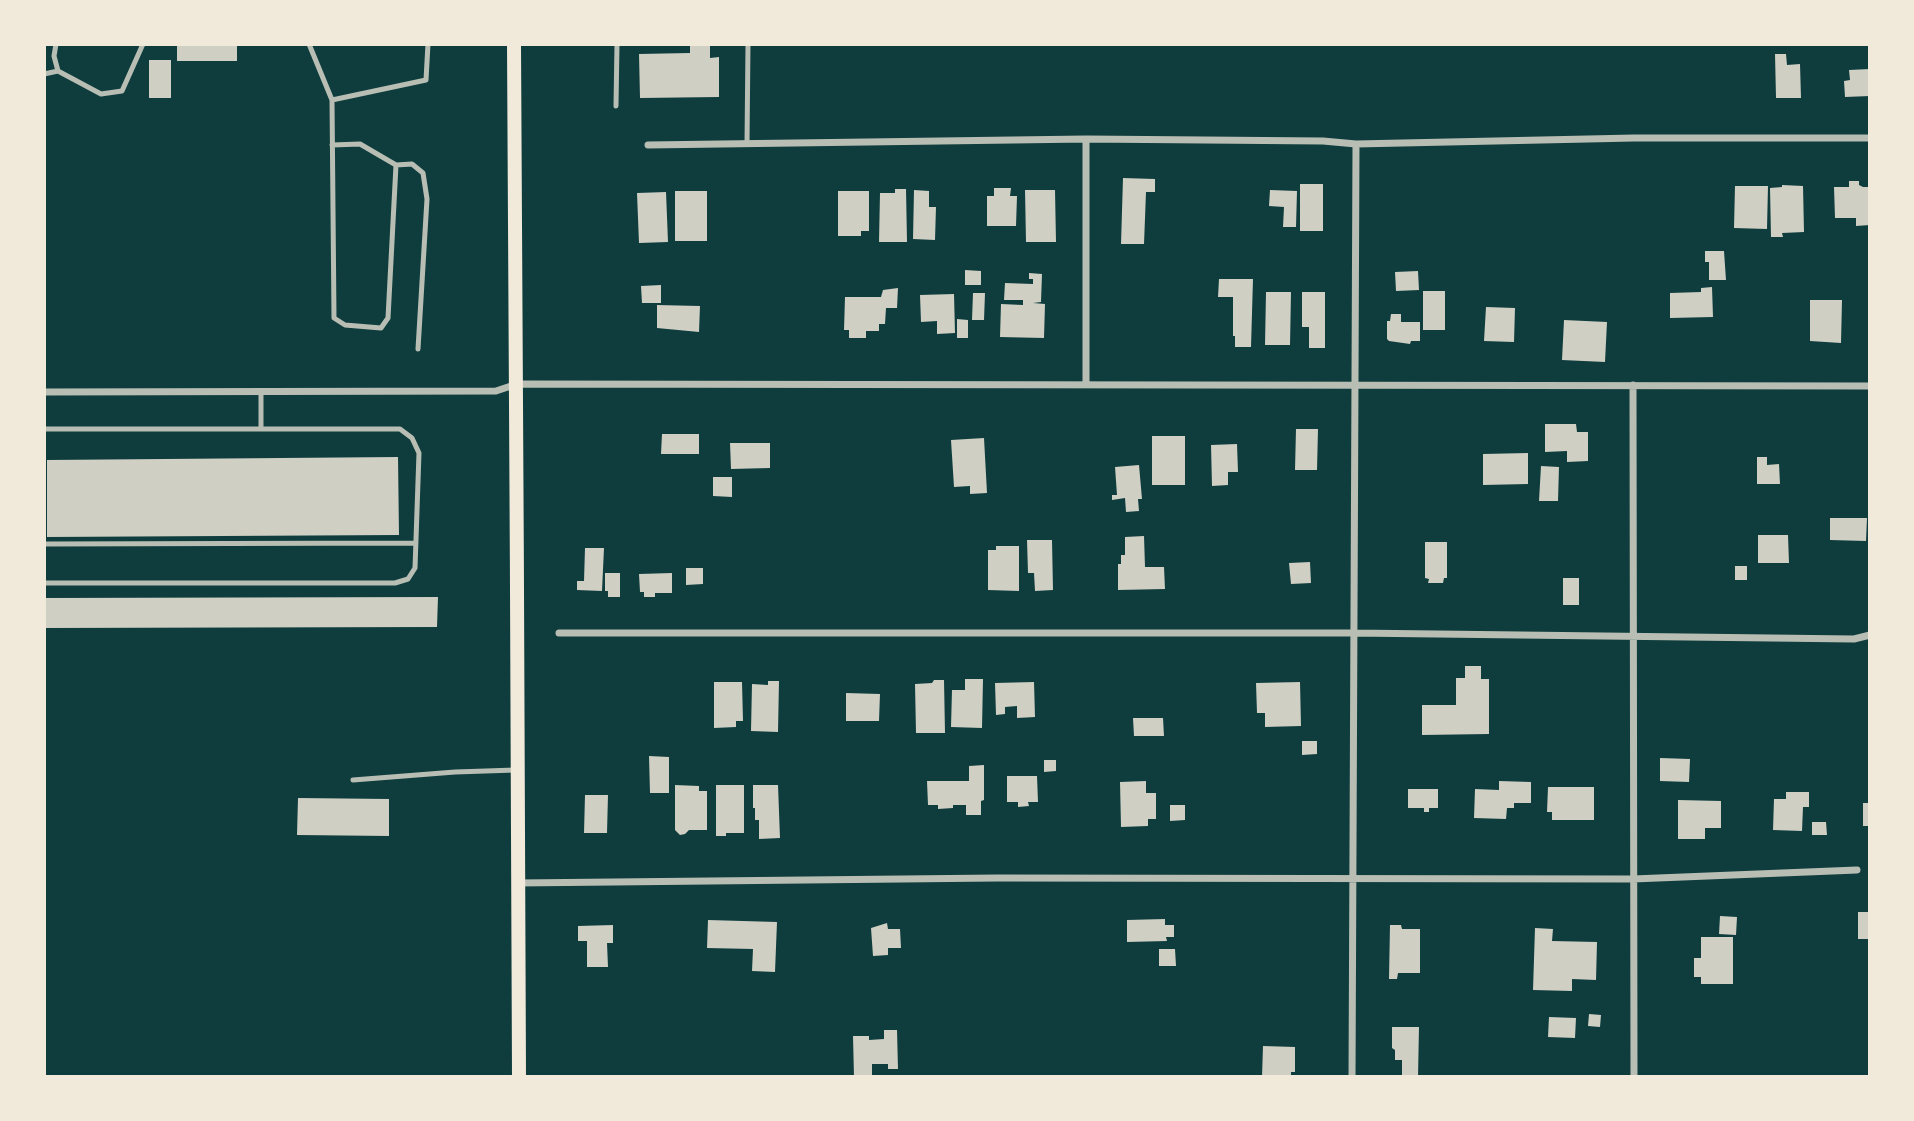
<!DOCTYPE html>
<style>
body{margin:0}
#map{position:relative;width:1914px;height:1121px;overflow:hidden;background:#0f3d3e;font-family:"DM Sans",sans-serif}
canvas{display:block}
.frame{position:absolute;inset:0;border:46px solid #f1e9da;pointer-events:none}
</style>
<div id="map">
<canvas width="1914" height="1121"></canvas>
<div class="frame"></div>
</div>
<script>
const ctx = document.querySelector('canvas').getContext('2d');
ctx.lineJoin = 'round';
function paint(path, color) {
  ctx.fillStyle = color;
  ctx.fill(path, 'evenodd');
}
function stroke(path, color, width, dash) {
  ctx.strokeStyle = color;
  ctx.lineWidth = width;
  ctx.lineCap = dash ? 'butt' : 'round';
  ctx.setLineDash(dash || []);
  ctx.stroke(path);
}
const building = new Path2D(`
 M177,44h60v17h-60z
 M690,44h20v14l9,-1v40l-79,1 -1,-44 51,-1z
 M1775,54h11l1,11 13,-1 1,34h-25z
 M149,60h22v38h-22z
 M1870,69v27l-25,1 -1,-16 6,-1 -1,-10z
 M1123,178l32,1v13h-9l-2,52h-23z
 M1849,181h10v4l4,2h7v38l-14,1v-8h-21l-1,-31h15z
 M1300,184h23v47h-23z
 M1782,185l21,1 1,46 -22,1 1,4h-12l-1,-49 12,-1z
 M1735,186h33l-1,43 -33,-1z
 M994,188h17l-1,8h7l-1,30h-29v-30h7z
 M895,189h11l1,53h-28l1,-49h15z
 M914,190l15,1v16h7l-1,33 -22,-1z
 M1025,190h30l1,52h-30z
 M1270,190l27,1 -1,36h-13l1,-20 -15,-1z
 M675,191h32v50h-32z
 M838,191h31v40h-8v5h-23z
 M666,192l2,50 -29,1 -2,-50z
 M1705,251h19l2,29h-17v-18h-4z
 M965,270l16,1v14h-16z
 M1418,271l1,19 -23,1 -1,-19z
 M1029,273l13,1 -1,28 -8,1 12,1 -1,34 -44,-1 1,-33 22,1v-5h-19l1,-17 28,1v-5h-4z
 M1219,279h34l-2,68h-16v-11h-2v-39h-15z
 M661,285v18h-19l-1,-17z
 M1712,287l1,30 -43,1v-25l31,-1v-4z
 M898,288l-1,20h-11l-1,16h-6v7h-13v7h-17v-8h-5l1,-33h36l2,-7z
 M1423,291h22v39h-22z
 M1266,292h25l-1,53h-25z
 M1302,292h23v56h-16v-21h-7z
 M973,293h12l-1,27h-12z
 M954,294l1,39 -18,1v-13l-16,1 -1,-27z
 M1810,300h32l-1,43 -31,-2z
 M657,305l43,1 -1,26 -42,-4z
 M1486,307l29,1 -1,34 -30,-1z
 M1391,314h10v8h19v19h-9l-1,3 -21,-3 -2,-2v-18h3z
 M957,319l11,1v18h-11z
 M1564,320l43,2 -2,40 -43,-2z
 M1545,424h31l1,8h11v29l-21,1v-11l-22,1z
 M1296,429h22l-1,41h-22z
 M662,434h37v20h-38z
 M1152,436h33v49h-33z
 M984,438l3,55 -17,1v-8l-16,1 -3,-47z
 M730,443h40v25l-39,1z
 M1237,444l1,28h-10v13l-16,1 -1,-41z
 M1528,453v31l-45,1v-31z
 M398,457l1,78 -352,2v-77z
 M1757,457h10v8l12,-1 1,20h-23z
 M1139,465l3,34h-4l1,12 -13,1 -1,-14 -13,2v-5h5l-2,-28z
 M1541,466l18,1 -1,34h-19z
 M713,477h19v20l-19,-1z
 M1830,518h37l-1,23 -36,-1z
 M1758,535h30l1,28h-31z
 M1144,536l1,31h19l1,22 -47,1v-26h3v-9h4v-18z
 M1027,540h25l1,50 -18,1 -1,-18h-6z
 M1425,542h22v36h-3l-1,5h-15l1,-4 -4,-1z
 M996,546h23v45l-31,-1v-40h8z
 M585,548h19l-2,43 -25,-1v-9h7z
 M1310,562l1,21 -20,1 -2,-21z
 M1735,566h12v14h-12z
 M686,568h17v16l-17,1z
 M605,573h15v24h-12v-6h-3z
 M672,573v20h-17v4h-11v-5h-4l-1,-18z
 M1563,578h16v27h-16z
 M438,597l-1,30 -393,1v-30z
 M1465,666h16v13h8v55l-67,1v-30h34v-27h9z
 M965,679h18l-1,49 -31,-1 1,-37h13z
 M934,680h10l1,53h-29l-1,-49 17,-1z
 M768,681h11l-1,51 -27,-1 1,-47 16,1z
 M714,682h28l1,39h-7v6l-22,1z
 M1034,682l1,35 -18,1v-12l-12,1v7l-9,1 -1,-32z
 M1300,682l1,44 -36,1v-14h-8l-1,-30z
 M846,693l34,1 -1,27h-33z
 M1133,718h30l1,18h-30z
 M1302,741h15v13l-15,1z
 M649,756l20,1v36h-19z
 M1660,758l30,1 -1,23 -29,-1z
 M1044,760h12v11l-12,1z
 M984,765v35l-3,1v14h-15v-10h-13v3l-15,1v-4h-10l-1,-24h42v-15z
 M1007,776h30l1,26h-10l1,4 -11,1v-5h-11z
 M1146,781v12h10v26h-8v7l-27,1 -1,-45z
 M1499,781l32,1v21h-17v5h-7l-1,11 -32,-1 1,-29 24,1z
 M675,785l24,1v5h8v39h-18l-4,4 -5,1 -5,-5z
 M716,785h28v48h-18v3h-10z
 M753,785h25l2,53 -21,1v-19h-4v-12h-2z
 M1548,787h46v33h-42v-8h-5z
 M1408,789h30v19h-9v4h-5v-4h-16z
 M1786,792h23v15h-6l-1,24 -29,-1 1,-31h12z
 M585,795h23l-1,38h-23z
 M298,798l91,1v37l-92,-1z
 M1678,800l43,1v27h-16v11h-27z
 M1863,803h7v23h-7z
 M1170,805h15v15l-15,1z
 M1812,822h14l1,13h-15z
 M1858,912h12v27h-12z
 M1720,916l17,1 -1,18 -17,-1z
 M1165,919v6h9v12h-8l1,4 -40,1v-22z
 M708,920l69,2 -2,50 -23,-1 1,-22 -46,-1z
 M887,923l1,6h12l1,19h-13v7l-15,1 -2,-28z
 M613,925v18h-6l1,24h-21v-26h-9v-15z
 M1390,925h11l1,4h18v44h-22l-1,6h-8z
 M1535,928l18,1 -1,12 45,1 -1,38 -24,-1v12l-39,-1z
 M1701,937h32v47h-32v-7h-7v-19h7z
 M1159,949h16l1,17h-17z
 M1589,1014l12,1 -1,12 -12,-1z
 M1549,1017l27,1 -1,20 -27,-1z
 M1392,1027h27l-1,50h-16v-17h-7v-10l-3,-2z
 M884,1030h13l1,39h-10v-5h-16v13h-18l-1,-41h16v4l15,-1z
 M1263,1046l32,1v25h-4v5h-29z`);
const service = new Path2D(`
 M56,44l-2,12 4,15 43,23 21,-3 21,-47
 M309,44l23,56 2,218 11,7 36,3 7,-10 8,-153 16,-1 11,9 4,26 -9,150
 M44,74l14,-3
 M332,100l94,-20 2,-36
 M616,106l1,-62
 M747,144l1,-100
 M332,145l28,-1 36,21
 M44,429h217
 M44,544l372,-1
 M44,583h351l13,-4 7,-11 4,-115 -7,-15 -12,-9h-139v-36
 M353,780l102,-8 61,-2`);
const minor = new Path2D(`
 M648,145l438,-6 237,2 33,3 278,-6h236
 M1086,384v-245
 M1633,385l1,692
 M44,392l452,-1 21,-7 1353,2
 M559,633h794l501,6 16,-4
 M518,883l479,-5 636,1 224,-9
 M1352,1077l4,-933`);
const secondary = new Path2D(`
 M514,44c3,344 3,689 5,1033`);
paint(building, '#cfcfc3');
stroke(service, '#b8beb3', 5);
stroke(minor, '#b8beb3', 7);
stroke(secondary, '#f1e9da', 14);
</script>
